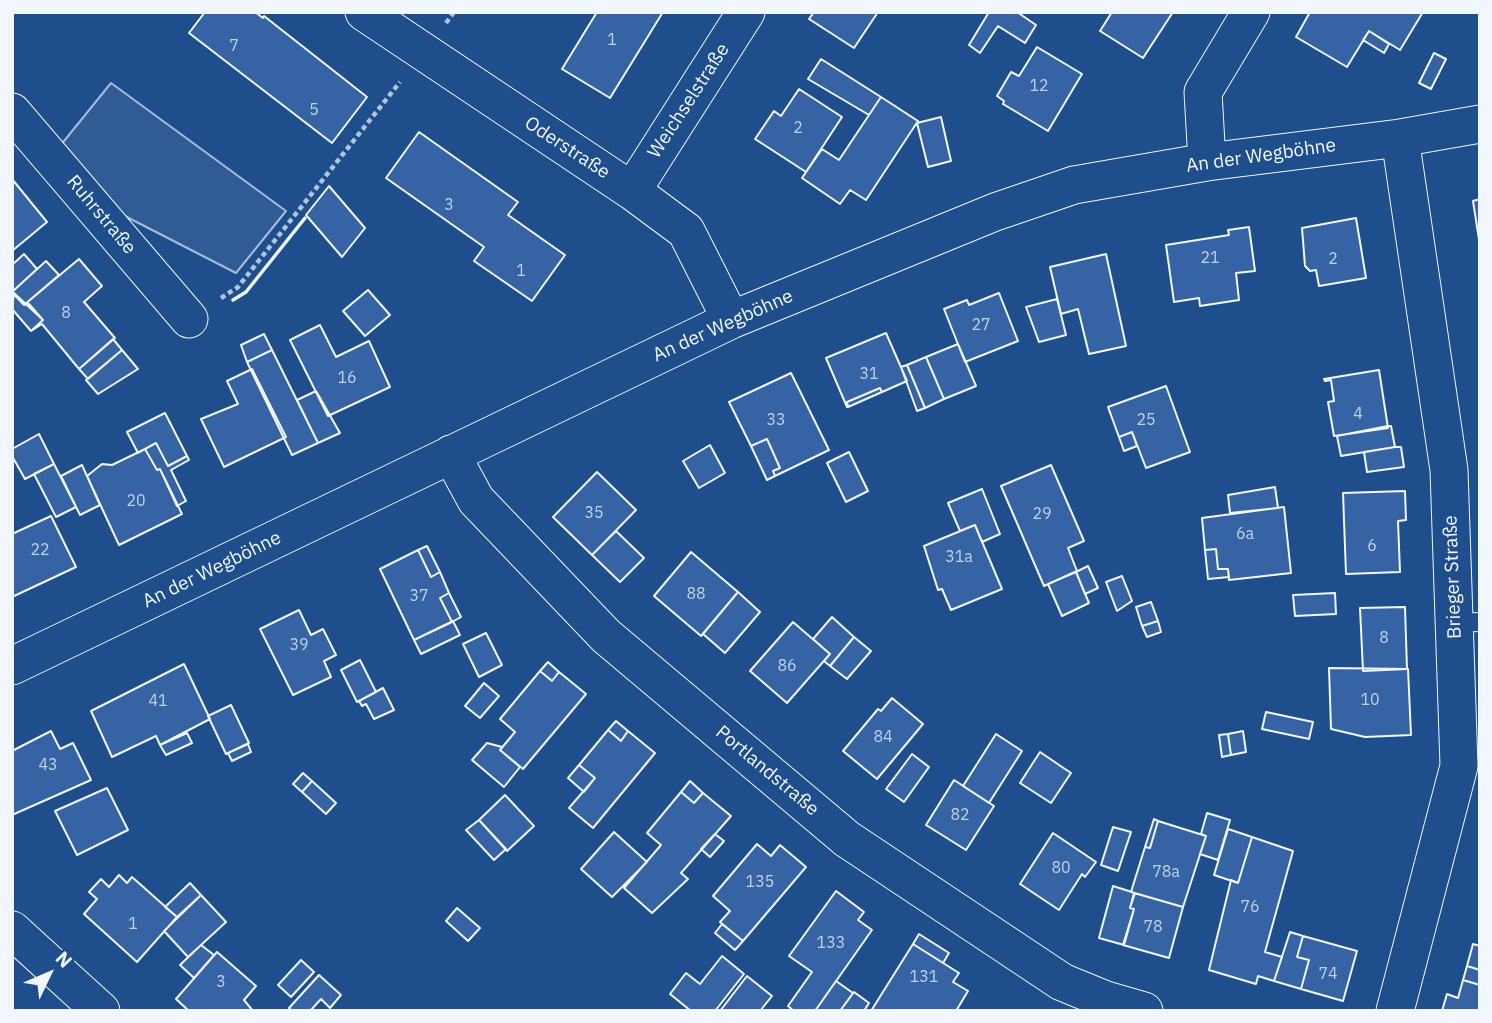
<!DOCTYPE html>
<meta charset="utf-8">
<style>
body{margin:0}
#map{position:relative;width:1492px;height:1023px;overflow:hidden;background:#1f4e8c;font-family:"IBM Plex Sans",sans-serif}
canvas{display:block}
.frame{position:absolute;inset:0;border:14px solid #f2f6ff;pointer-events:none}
.north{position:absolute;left:14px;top:939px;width:70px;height:70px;-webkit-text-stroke:5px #1f4e8c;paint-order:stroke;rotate:46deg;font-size:19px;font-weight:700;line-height:28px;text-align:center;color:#f2f6ff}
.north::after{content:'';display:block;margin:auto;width:24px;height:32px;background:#f2f6ff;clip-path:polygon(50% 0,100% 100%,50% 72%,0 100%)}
</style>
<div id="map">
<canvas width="1492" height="1023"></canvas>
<div class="frame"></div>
<div class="north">N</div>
</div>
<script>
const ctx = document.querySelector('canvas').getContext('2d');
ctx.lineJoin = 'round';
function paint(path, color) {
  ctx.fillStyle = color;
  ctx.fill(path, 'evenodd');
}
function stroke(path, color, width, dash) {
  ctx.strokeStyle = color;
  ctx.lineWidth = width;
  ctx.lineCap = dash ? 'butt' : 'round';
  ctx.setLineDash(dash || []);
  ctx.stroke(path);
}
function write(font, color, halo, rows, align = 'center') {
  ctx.font = font + ' "IBM Plex Sans",sans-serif';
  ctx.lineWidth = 5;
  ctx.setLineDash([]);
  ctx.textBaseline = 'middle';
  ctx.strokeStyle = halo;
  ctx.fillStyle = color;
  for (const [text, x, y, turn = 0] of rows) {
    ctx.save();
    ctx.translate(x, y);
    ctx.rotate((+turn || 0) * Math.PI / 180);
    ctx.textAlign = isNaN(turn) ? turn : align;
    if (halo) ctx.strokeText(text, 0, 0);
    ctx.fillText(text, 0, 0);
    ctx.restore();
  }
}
const built = new Path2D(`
 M111,83l175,128 -50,62 -117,-60 -59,-67z`);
const building = new Path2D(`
 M205,12h50l8,6 1,-2 103,81 -35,46 -143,-110z
 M597,12h66l-53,86 -48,-29z
 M814,12h64l-24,36 -45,-29z
 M989,12h28l19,13 -11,18 -27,-17 -18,27 -11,-8z
 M1112,12h61l-30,46 -43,-27z
 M1310,12h113l-23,38 -31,-19 -22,36 -51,-30z
 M1369,31l20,13 -5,9 -21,-13z
 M1037,47l45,27 -34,57 -45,-27 1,-3 -7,-5 14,-24 8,4z
 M1434,53l12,6 -15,30 -12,-6z
 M821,59l60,38 -12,18 -61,-36z
 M799,89l43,28 -36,55 -51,-33 19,-28 7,5z
 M881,97l37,24 -52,79 -16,-10 -10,14 -38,-26 20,-29 17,11z
 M941,117l10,44 -23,6 -11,-44z
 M419,132l99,70 -10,13 57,40 -33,46 -58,-40 10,-14 -98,-69z
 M12,179l35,43 -35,29z
 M329,186l36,42 -23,29 -36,-42z
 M1480,199v47l-7,-45z
 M1356,218l10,60 -47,8 -3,-16 -6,1 -5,-5 -3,-38z
 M1249,227l6,44 -19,2 3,27 -39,6 -1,-8 -25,4 -8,-57 63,-10 -1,-5z
 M24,254l13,15 -25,23v-27z
 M1106,254l20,92 -37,8 -11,-45 -17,5 -11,-47z
 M79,259l23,27 -18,16 31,36 -36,31 -37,-45 -11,7 12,-11 -14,-16 -5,1z
 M46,261l13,14 -35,30 -12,-13z
 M368,290l22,25 -25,21 -22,-25z
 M14,293l29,27 -12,11 -19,-22z
 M999,293l19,48 -53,21 -21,-53 23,-9 2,5z
 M1057,299l9,36 -27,7 -13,-35z
 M320,325l16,32 33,-16 21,46 -62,29 -38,-76z
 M886,333l21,48 -25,11 -2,-4 -33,14v5l-21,-49z
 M264,334l8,16 -25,12 -6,-17z
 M113,339l9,11 -34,29 -9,-10z
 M958,344l18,42 -32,13 -18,-42z
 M122,350l16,19 -40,25 -12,-14z
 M272,350l46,93 -26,12 -45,-93z
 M926,357l18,42 -19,9 -18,-43z
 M907,365l18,43 -8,3 -16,-44z
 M252,369l34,68 -62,30 -23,-48 37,-15 -11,-23z
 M1379,370l9,58 -54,8 -6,-34 6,-1 -3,-21 -6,1 -1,-2z
 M791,373l38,77 -54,26 -2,-5 7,-3 -13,-29 -16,7 -22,-44z
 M1166,386l24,66 -44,16 -14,-36 -13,5 -11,-30z
 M880,388l2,4 -34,15 -1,-5z
 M316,391l24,42 -22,10 -21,-43z
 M165,413l22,43 -19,10 -12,-23 -18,10 -11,-21z
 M1388,426h3l4,21 -54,9 -4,-20z
 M1132,432l5,14 -13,5 -5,-14z
 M39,434l15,30 -29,15 -13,-23v-7z
 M767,439l13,29 -7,3 2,5 -8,4 -16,-34z
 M156,443l12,23 19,-10 2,4 -18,10 15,31 -9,5 -17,-37 -3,1 -12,-21z
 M710,445l15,28 -26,15 -16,-27z
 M1395,447h6l3,20 -37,5 -3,-20z
 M145,449l12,21 3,-1 22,45 -63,31 -32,-69 15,-12 10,1z
 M849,452l19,39 -22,11 -19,-39z
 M54,464l22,43 -20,10 -22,-43z
 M82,465l18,40 -20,10 -19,-39z
 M1051,465l33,76 -16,7 9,23 -33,15 -43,-100z
 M597,472l39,38 -44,45 -39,-38z
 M1275,487l3,21 -48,5 -2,-18z
 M982,489l18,45 -18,8 -7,-17 -15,6 -12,-28z
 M1405,491l1,29 -8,1 2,51 -54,2 -3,-81z
 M1284,507l7,66 -62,7 -1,-11h-10l-2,-20 -11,1 -3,-32z
 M51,516l25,51 -64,30v-63z
 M975,525l27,64 -51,21 -9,-21 -4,1 -14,-44z
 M616,531l28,27 -24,24 -28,-27z
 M427,546l13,26 -9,5 -13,-27z
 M1216,549l2,20h10l1,8 -21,2 -3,-29z
 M418,550l13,27 9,-5 9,21 -9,5 12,24 -38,18 -34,-71z
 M691,552l47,40 -37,44 -47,-40z
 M1088,566l10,22 -13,6 -9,-22z
 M1076,572l13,31 -27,13 -14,-32z
 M1122,576l10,25 -15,10 -11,-29z
 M738,592l22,20 -35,41 -22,-19z
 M449,593l12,24 -9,5 -12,-24z
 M1335,593l1,21 -41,2 -2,-21z
 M1151,602l7,19 -16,5 -6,-19z
 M1405,607l2,62 -44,2 -3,-63z
 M299,610l12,25 12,-6 13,26 -12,6 7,16 -38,18 -33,-66z
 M832,617l22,20 -24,29 -6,-5 6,-7 -17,-15z
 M453,621l7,14 -39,19 -7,-14z
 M1158,621l3,11 -14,5 -5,-11z
 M793,622l37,32 -43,49 -37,-32z
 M486,633l16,32 -23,12 -16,-33z
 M854,637l17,14 -24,28 -17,-13z
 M360,660l16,32 -19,10 -16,-32z
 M548,662l11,10 -7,9 -12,-10z
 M184,664l26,55 -50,26 -4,-9 -44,21 -21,-46z
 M1329,668l79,1 3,66 -46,2 -34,-8z
 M540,671l12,10 7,-9 27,22 -63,75 -23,-19 15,-18 -15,-13z
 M484,683l15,13 -19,22 -15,-12z
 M383,688l11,22 -20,9 -8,-15 -4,2 -3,-5z
 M892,698l31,26 -46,55 -34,-28 35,-42 3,2z
 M231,705l18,38 -23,11 -18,-38z
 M1266,712l47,10 -4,17 -47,-10z
 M616,721l12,10 -7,10 -13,-11z
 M608,730l13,11 7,-10 27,22 -62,75 -24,-20 26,-30 -16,-13z
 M51,731l9,18 13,-6 18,37 -79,35v-64z
 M1243,731l3,21 -15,3 -3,-21z
 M187,733l5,10 -26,12 -6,-10z
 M996,734l26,17 -33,52 -26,-17z
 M1228,734l3,21 -9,2 -3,-22z
 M487,743l15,4 -2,3 20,17 -16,20 -32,-27z
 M248,744l3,8 -19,9 -4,-8z
 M1040,752l31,21 -20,30 -31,-20z
 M912,754l17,13 -25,35 -18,-13z
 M579,765l16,13 -11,14 -16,-14z
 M303,773l9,8 -10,11 -9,-8z
 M954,780l40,26 -28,44 -40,-25z
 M312,781l24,22 -10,11 -24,-22z
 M690,781l13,12 -9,10 -13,-11z
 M107,788l21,42 -51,25 -22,-44z
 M681,792l13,11 9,-10 28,23 -50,57 7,6 -36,34 -28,-25 37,-43 -14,-12z
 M505,795l29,31 -27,25 -28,-31z
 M1207,813l23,7 -12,40 -18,-6 6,-18 -5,-2z
 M1154,819l4,2 -8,27 -5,-1z
 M479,820l27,29 -12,11 -28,-30z
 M1158,821l48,15 -23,71 -52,-15 14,-45 5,1z
 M1113,827l18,5 -13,39 -17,-6z
 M1228,829l24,8 -14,46 -24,-8z
 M614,832l33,30 -35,35 -31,-28z
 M1053,833l43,29 -11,15 -3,-3 -23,36 -39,-26z
 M715,834l9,7 -14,16 -9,-8z
 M1252,837l41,14 -28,101 17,5 -8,24 -16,-5 -2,8 -47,-14 22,-90 7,3z
 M757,844l14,12 9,-11 26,22 -63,74 -23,-19 10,-11 -17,-15z
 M119,875l8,8 5,-6 45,40 -40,45 -53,-48 13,-15 -8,-7 12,-13 8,8z
 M190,883l11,12 -24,22 -12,-10z
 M1113,886l22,7 -5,15 4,1 -10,36 -25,-7z
 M836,891l28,21 -6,8 14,10 -57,81h-21l-6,-5 24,-34 -23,-16z
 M1134,893l49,14 -14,51 -46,-13 11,-36 -4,-1z
 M201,895l25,27 -38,35 -24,-26z
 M457,908l23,20 -12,13 -22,-20z
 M722,924l21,17 -8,9 -20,-17z
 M1290,932l13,4 -6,21 12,3 -8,29 -27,-8z
 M919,934l30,19 -6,10 -30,-19z
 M1303,936l54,15 -14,50 -42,-12 8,-29 -12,-3z
 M913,944l46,29 -6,9 15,9 -12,20h-85z
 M1473,944l7,2v24l-13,-4z
 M201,945l13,10 -20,23 -14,-13z
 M217,952l39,34 -12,14 9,11h-64l-13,-12z
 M722,956l22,18 -29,37h-24l-21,-17 16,-21 14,11z
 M301,960l13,12 -23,25 -13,-12z
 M1467,966l13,4v15l-17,-5z
 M319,975l22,20 -11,13 -9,-9 -11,12h-18l-3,-3z
 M747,976l25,20 -12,15h-40z
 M1463,980l17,5v26h-38l5,-17 11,4z
 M836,981l17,12 -13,18h-25z
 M854,992l15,11 -5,8h-24z`);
const path = new Path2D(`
 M446,23l8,-11
 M221,298l17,-11 162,-205`);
const lane = new Path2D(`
 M1454,623l26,-1`);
const street = new Path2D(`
 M364,12l268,179 54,40 45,89
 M12,112l177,207
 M1207,162l-4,-70 48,-80
 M632,191l114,-179
 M451,454l25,46 130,136 241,203 215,143 44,18 38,11
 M12,666l719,-346 264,-108 79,-27 133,-23 193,-24 80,-14
 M12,930l89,81
 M1395,1011l64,-245 -10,-296 -49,-332`);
const wall = new Path2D(`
 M233,300l13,-8 59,-74`);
const numberNames = [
 ["1",612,40],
 ["7",234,46],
 ["12",1039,86],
 ["5",314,110],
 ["2",798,128],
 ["3",449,205],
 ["21",1210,258],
 ["2",1333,259],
 ["1",521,271],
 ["8",66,313],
 ["27",981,325],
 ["31",869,374],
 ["16",347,378],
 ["4",1358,414],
 ["33",776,420],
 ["25",1146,420],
 ["20",136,501],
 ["35",594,513],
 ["29",1042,514],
 ["6a",1245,534],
 ["6",1372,546],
 ["22",40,550],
 ["31a",959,557],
 ["88",696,594],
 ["37",419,596],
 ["8",1384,638],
 ["39",299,645],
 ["86",787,666],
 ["10",1370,700],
 ["41",158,701],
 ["84",883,737],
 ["43",48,765],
 ["82",960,815],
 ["80",1061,868],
 ["78a",1166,872],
 ["135",760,882],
 ["76",1250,907],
 ["1",133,924],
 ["78",1153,927],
 ["133",831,943],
 ["74",1328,974],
 ["131",924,977],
 ["3",221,982]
];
const streetNames = [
 ["Weichselstraße",689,101,-57],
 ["Oderstraße",567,148,33],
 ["An der Wegböhne",1261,156,-8],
 ["Ruhrstraße",101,215,50],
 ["An der Wegböhne",723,326,-24],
 ["An der Wegböhne",212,570,-26],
 ["Brieger Straße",1453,577,-92],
 ["Portlandstraße",767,771,40]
];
paint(built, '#305b95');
stroke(built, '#a8bbd7', 2);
paint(building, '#3563a3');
stroke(building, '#f2f6ff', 2);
stroke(lane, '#f2f6ff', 20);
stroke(street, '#f2f6ff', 39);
stroke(path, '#b3c4dc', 4.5, [5, 3.5]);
stroke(lane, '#1f4e8c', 18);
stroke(street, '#1f4e8c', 37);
stroke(wall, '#f2f6ff', 3.5);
write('16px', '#c3d1e8', null, numberNames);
write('19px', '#f2f6ff', '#1f4e8c', streetNames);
</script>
